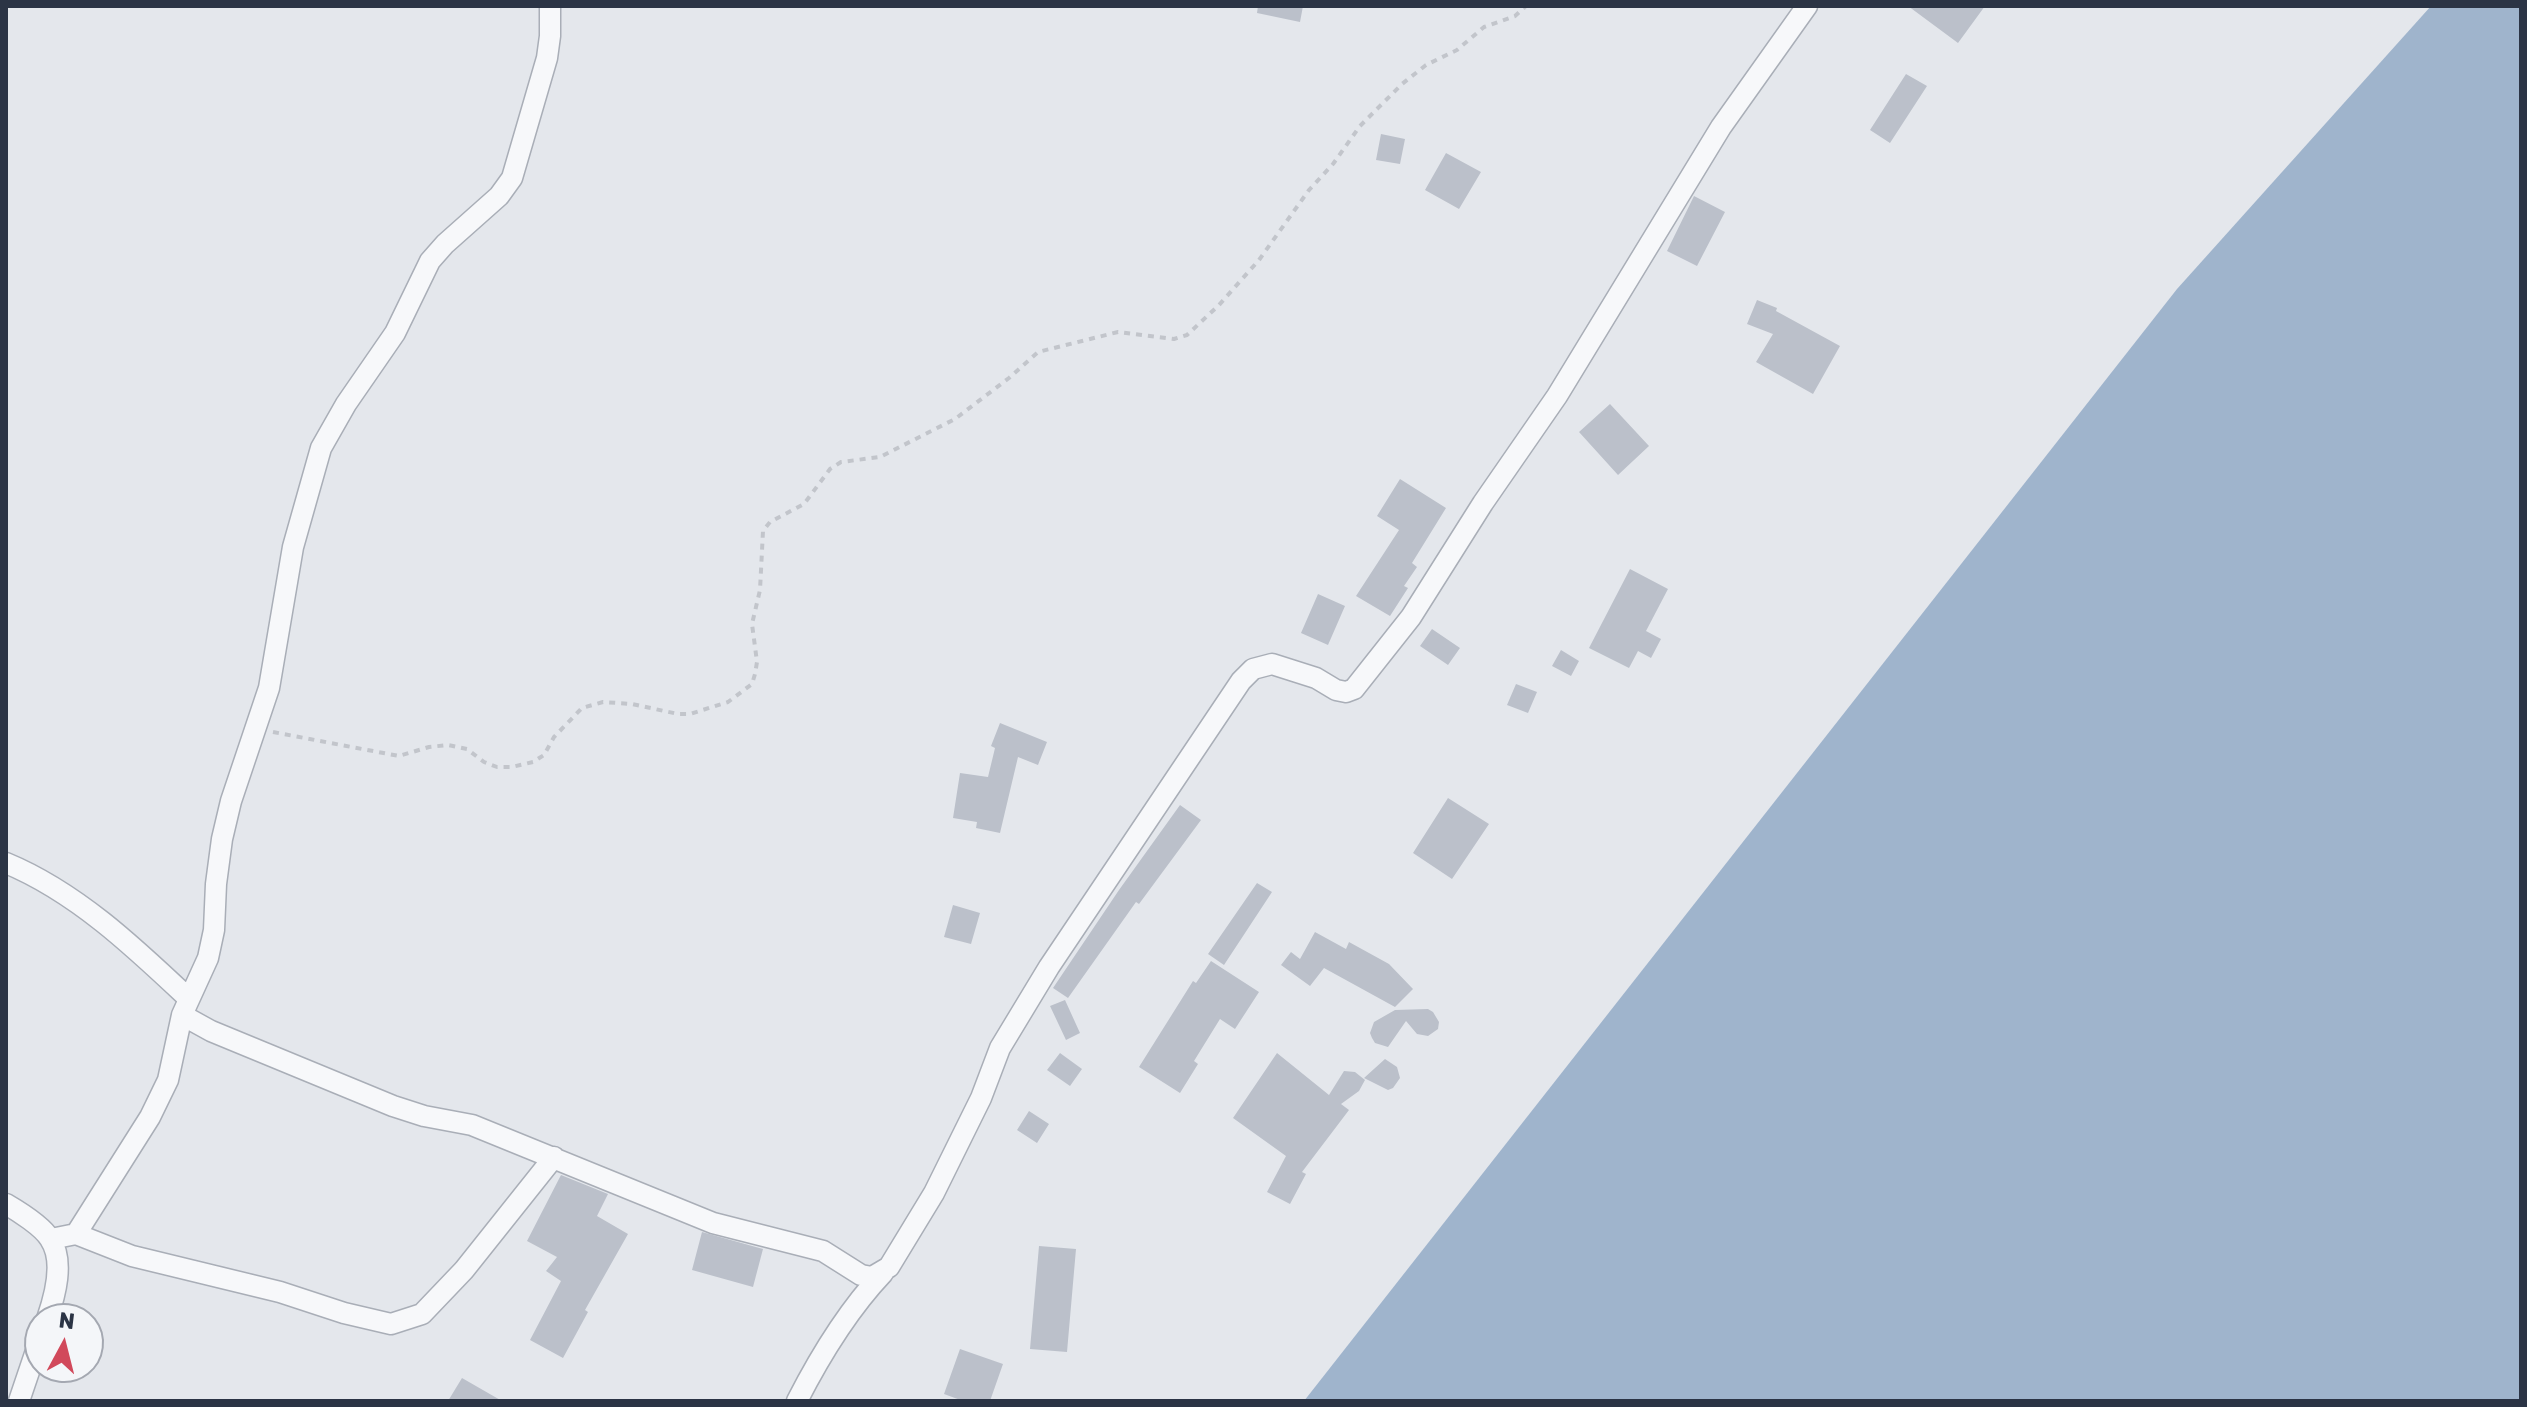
<!DOCTYPE html>
<style>
body{margin:0}
#map{position:relative;width:2527px;height:1407px;overflow:hidden;background:#e4e7ec;font-family:Rubik,sans-serif}
canvas{display:block}
.frame{position:absolute;inset:0;border:8px solid #2b3445;pointer-events:none}
.north{position:absolute;left:24px;top:1303px;width:80px;height:80px;box-sizing:border-box;background:#f4f6f9;border:2px solid #a4a8b1;border-radius:50%;rotate:7deg;font-size:22px;font-weight:700;line-height:32px;text-align:center;color:#2b3445}
.north::after{content:'';display:block;margin:auto;width:28px;height:36px;background:#d1495b;clip-path:polygon(50% 0,100% 100%,50% 72%,0 100%)}
</style>
<div id="map">
<canvas width="2527" height="1407"></canvas>
<div class="frame"></div>
<div class="north">N</div>
</div>
<script>
const ctx = document.querySelector('canvas').getContext('2d');
ctx.lineJoin = 'round';
function paint(path, color) {
  ctx.fillStyle = color;
  ctx.fill(path, 'evenodd');
}
function stroke(path, color, width, dash) {
  ctx.strokeStyle = color;
  ctx.lineWidth = width;
  ctx.lineCap = dash ? 'butt' : 'round';
  ctx.setLineDash(dash || []);
  ctx.stroke(path);
}
const water = new Path2D(`
 M2431,6h90v1395h-1217l873,-1112z`);
const building = new Path2D(`
 M1258,6h45l-3,16 -43,-9z
 M1908,6h77l-27,37z
 M1906,74l21,12 -37,57 -20,-13z
 M1381,134l24,5 -5,25 -24,-4z
 M1446,153l35,19 -22,37 -34,-19z
 M1694,196l31,16 -28,54 -30,-15z
 M1757,300l20,8 -1,3 64,35 -27,48 -57,-32 17,-28 -26,-10z
 M1610,404l39,42 -31,29 -39,-43z
 M1400,479l46,29 -34,55 5,4 -13,19 4,2 -18,28 -34,-20 43,-66 -22,-14z
 M1630,569l38,20 -22,42 15,8 -10,19 -13,-7 -9,17 -40,-20z
 M1318,594l27,12 -17,39 -27,-12z
 M1432,629l28,19 -12,17 -28,-19z
 M1561,650l18,11 -8,15 -19,-10z
 M1516,684l21,8 -9,21 -21,-8z
 M1000,723l47,19 -9,23 -20,-8 -18,76 -24,-5 1,-6 -24,-4 7,-45 28,4 7,-29 -4,-2z
 M1448,798l41,26 -37,55 -39,-26z
 M1180,805l21,15 -62,84 -3,-2 -68,96 -15,-10 66,-98z
 M1257,883l15,9 -48,73 -16,-11z
 M953,905l27,8 -9,31 -27,-7z
 M1315,932l31,17 3,-7 40,22 24,25 -18,18 -71,-39 -14,18 -29,-21 10,-13 9,7z
 M1211,961l48,31 -24,37 -15,-10 -26,42 4,3 -18,29 -41,-26 54,-86 3,2z
 M1065,1000l15,33 -14,7 -16,-34z
 M1428,1009l5,3 6,10 -1,7 -10,7 -11,-2 -11,-13 -18,26 -13,-4 -3,-5 -2,-5 4,-11 21,-12z
 M1060,1053l22,16 -12,17 -23,-16z
 M1277,1053l52,42 15,-24 11,1 10,8 -6,11 -18,13 8,6 -47,62 4,2 -16,30 -23,-12 19,-36 -53,-38z
 M1385,1059l12,8 3,11 -7,10 -5,2 -24,-12z
 M1029,1111l20,13 -12,19 -20,-13z
 M561,1175l47,19 -11,22 31,18 -43,76 3,2 -25,46 -33,-18 31,-59 -15,-10 11,-14 -30,-16z
 M702,1232l61,17 -10,38 -61,-17z
 M1039,1246l37,3 -9,103 -37,-3z
 M960,1349l43,15 -13,37h-27l-19,-7z
 M462,1378l40,23h-54z`);
const path = new Path2D(`
 M273,732l126,24 30,-9 19,-2 19,4 17,13 13,5h15l21,-5 11,-7 10,-18 28,-29 21,-6 29,2 46,10h12l38,-12 24,-18 3,-10 2,-12 -5,-38 8,-34 3,-59 7,-9 34,-18 26,-35 11,-7 39,-5 75,-38 54,-41 29,-26 80,-20 56,7 13,-4 32,-30 40,-45 50,-70 24,-26 27,-38 42,-42 24,-19 31,-15 27,-23 31,-11 11,-10`);
const street = new Path2D(`
 M6,863c70,29 128,84 182,135
 M182,1015l29,16 182,75 31,10 48,9 241,98 110,28 38,24 11,2 17,-10 45,-74 47,-95 19,-50 49,-81 192,-286 12,-12 19,-5 44,14 20,12 10,2 8,-3 57,-72 72,-114 74,-107 164,-269 86,-121
 M6,1204c12,7 37,23 44,35 15,22 5,57 -3,80
 M76,1234l56,22 148,36 64,21 47,11 31,-10 42,-44 90,-113
 M51,1239l25,-5 74,-117 18,-37 14,-65 26,-57 6,-28 2,-46 6,-45 9,-38 38,-113 24,-141 28,-99 25,-44 49,-71 35,-72 15,-17 54,-48 13,-18 35,-120 3,-22v-30
 M19,1401l21,-62
 M797,1401c23,-45 51,-91 86,-128`);
paint(water, '#9fb4cc');
paint(building, '#bbc0ca');
stroke(street, '#a9aeb7', 23);
stroke(path, '#c2c5cb', 4, [6, 6]);
stroke(street, '#f7f8fa', 20);
</script>
